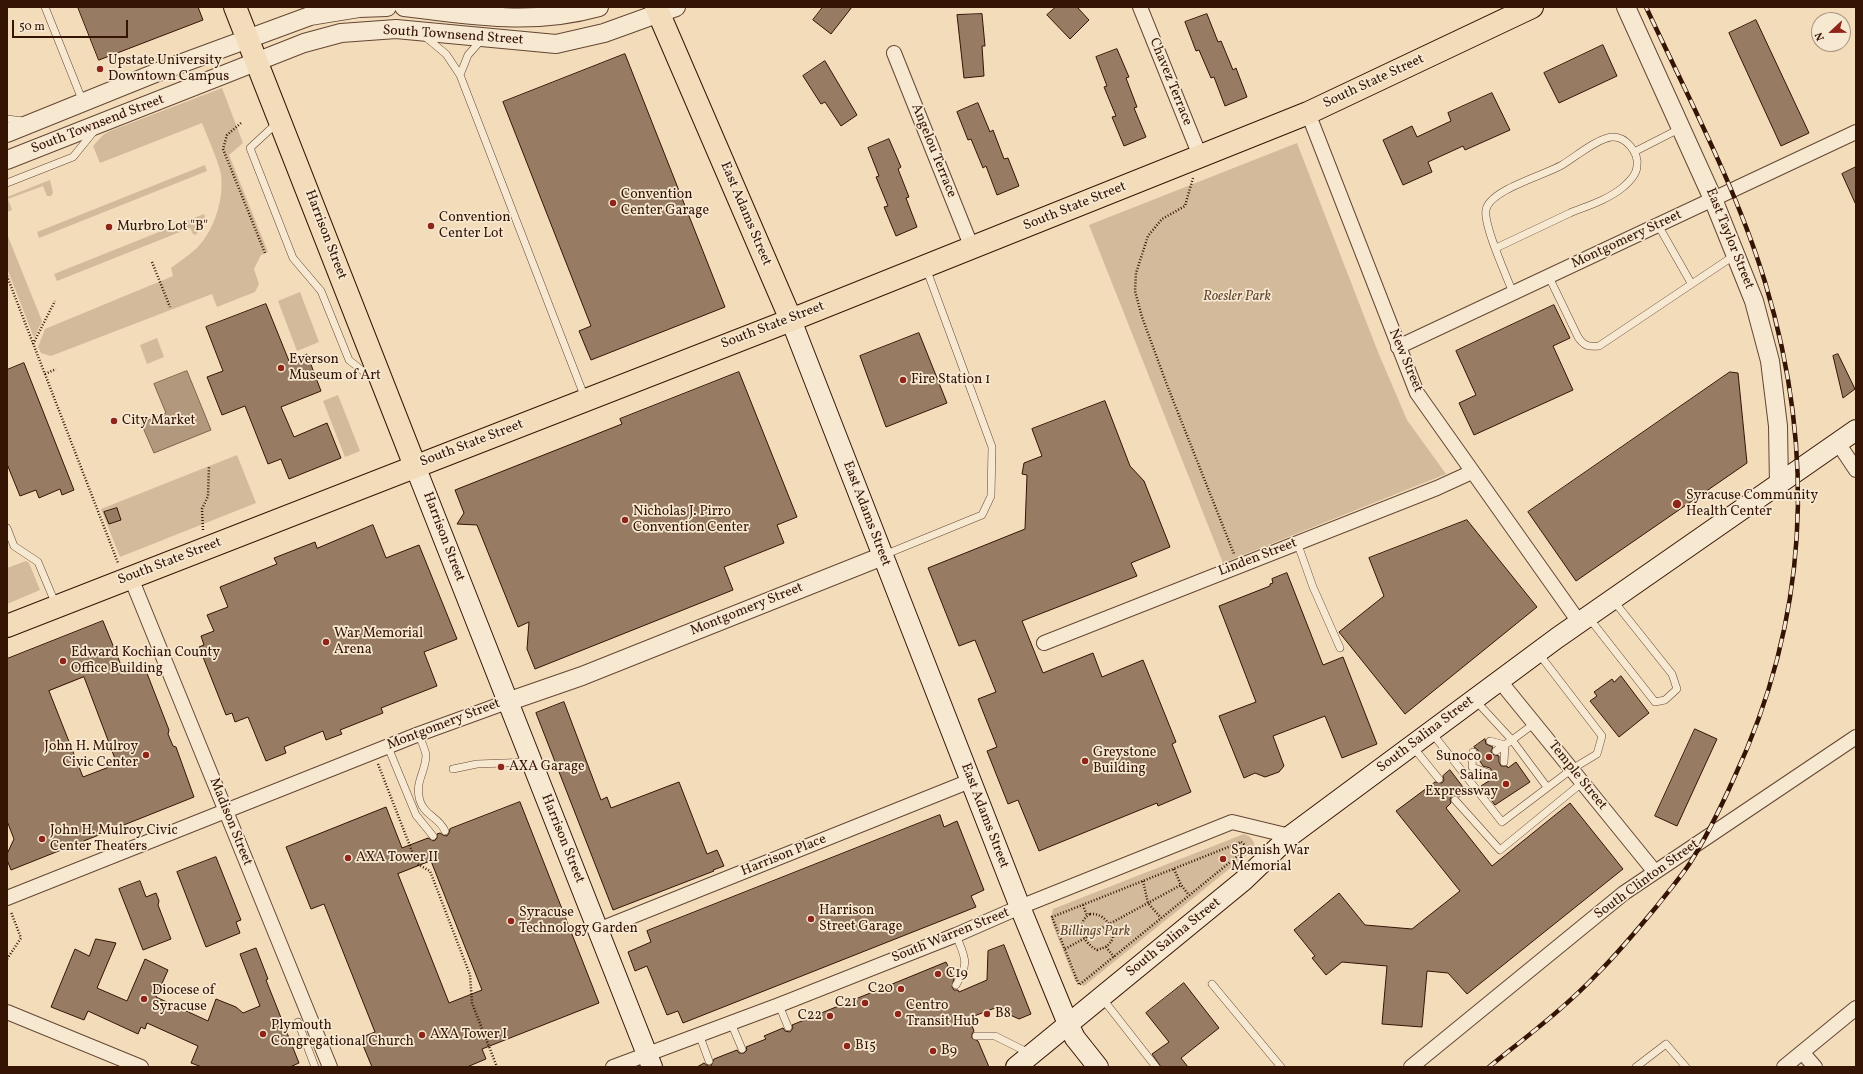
<!DOCTYPE html>
<style>
body{margin:0}
#map{position:relative;width:1863px;height:1074px;overflow:hidden;background:#f2dcba;font-family:Vollkorn,serif}
canvas{display:block}
.frame{position:absolute;inset:0;border:8px solid #351404;pointer-events:none}
.north{position:absolute;left:1811px;top:12px;width:40px;height:40px;box-sizing:border-box;background:#f7e8d2;border:1px solid #a99380;border-radius:50%;rotate:248deg;font-size:11px;font-weight:700;line-height:16px;text-align:center;color:#351404}
.north::after{content:'';display:block;margin:auto;width:14px;height:18px;background:#8f2418;clip-path:polygon(50% 0,100% 100%,50% 72%,0 100%)}
.scale{position:absolute;left:12px;top:20px;width:116px;height:18px;box-sizing:border-box;border:2px solid #351404;border-top:0;padding-left:5px;font-size:12px;line-height:14px;white-space:nowrap;color:#351404;-webkit-text-stroke:3px #f7e8d2;paint-order:stroke}
</style>
<div id="map">
<canvas width="1863" height="1074"></canvas>
<div class="frame"></div>
<div class="north">N</div>
<div class="scale">50 m</div>
</div>
<script>
const ctx = document.querySelector('canvas').getContext('2d');
ctx.lineJoin = 'round';
function paint(path, color) {
  ctx.fillStyle = color;
  ctx.fill(path, 'evenodd');
}
function stroke(path, color, width, dash) {
  ctx.strokeStyle = color;
  ctx.lineWidth = width;
  ctx.lineCap = dash ? 'butt' : 'round';
  ctx.setLineDash(dash || []);
  ctx.stroke(path);
}
function write(font, color, halo, rows, align = 'center') {
  ctx.font = font + ' Vollkorn,serif';
  ctx.lineWidth = 3.5;
  ctx.setLineDash([]);
  ctx.textBaseline = 'middle';
  ctx.strokeStyle = halo;
  ctx.fillStyle = color;
  for (const [text, x, y, turn = 0] of rows) {
    ctx.save();
    ctx.translate(x, y);
    ctx.rotate((+turn || 0) * Math.PI / 180);
    ctx.textAlign = isNaN(turn) ? turn : align;
    if (halo) ctx.strokeText(text, 0, 0);
    ctx.fillText(text, 0, 0);
    ctx.restore();
  }
}
const green = new Path2D(`
 M222,88l21,55 -14,12 39,97 -7,3 -7,14 5,15 -4,8 -38,15 -5,-13 -161,62 -10,-3 -3,-6 7,-18 128,-53 -2,-8c8,-6 18,-13 26,-20 18,-19 27,-49 24,-74 -3,-14 -14,-38 -19,-51l-102,40 -7,-17 10,-11 7,-4z
 M1297,143l81,209 29,68 39,54 -223,89 -134,-338z
 M205,165l2,6 -168,67 -2,-6z
 M50,180l3,13 -2,3h-4l-4,-10 -35,13 4,11 -5,2v-15z
 M204,214l1,4 -9,17 -3,-1 -3,-6 -133,53 -3,-7z
 M7,234l35,87 -8,17 -27,-70z
 M300,292l19,50 -22,9 -19,-50z
 M157,338l7,19 -17,7 -7,-19z
 M338,395l22,56 -15,6 -22,-56z
 M237,455l19,48 -136,54 -19,-48z
 M26,561l3,2 11,27 -33,14v-36z
 M1244,834c8,3 11,7 10,15l-170,137 -9,-5 -23,-58 -1,-5 2,-9z`);
const water = new Path2D(`
 M187,371l24,59 -57,23 -13,-30 25,-10 -12,-29z`);
const building = new Path2D(`
 M78,7h120l5,13 -104,40z
 M823,7h29l-21,27 -18,-14z
 M1056,7h21l12,13 -19,19 -23,-24z
 M982,14l3,32h-3l2,30 -20,2 -7,-63z
 M1207,14l11,28 3,-1 12,29 3,-2 11,29 -22,9 -11,-29 -3,1 -12,-28 -3,1 -11,-29z
 M1756,20l53,113 -28,13 -52,-113z
 M1603,45l14,31 -58,27 -15,-30z
 M1117,49l12,28 -3,1 11,29 -3,1 12,29 -22,9 -12,-29 4,-1 -12,-29 3,-1 -11,-29z
 M625,54l100,253 -134,53 -12,-29 12,-5 -88,-224z
 M825,61l32,54 -16,11 -16,-24 -4,2 -18,-28z
 M1492,93l18,37 -45,20 -2,-4 -35,16 4,10 -29,13 -20,-45 29,-14 5,11 34,-16 -3,-8z
 M978,103l12,29 3,-2 11,29 4,-1 11,28 -22,9 -11,-29 -3,2 -12,-29 -3,1 -11,-28z
 M889,139l12,28 -3,2 11,28 -3,1 11,29 -21,9 -12,-29 4,-1 -12,-29 3,-1 -11,-28z
 M1856,167v38l-14,-31z
 M266,304l23,57 18,-7 14,37 -40,16 13,30 33,-14 14,35 -52,21 -8,-20 -13,5 -23,-58 -23,9 -15,-38 16,-6 -17,-44z
 M1554,305l16,33 -17,8 20,44 -99,45 -15,-32 17,-8 -20,-44z
 M919,333l28,70 -61,24 -26,-71z
 M1838,354l17,35 -12,9 -10,-42z
 M24,363l50,127 -12,5 -2,-6 -21,9 -3,-8 -16,6 -13,-32v-94z
 M739,372l58,145 -20,8 7,18 -60,24 9,23 -198,79 -8,-20 2,-27 -11,5 -41,-102 -20,-1 7,-11 -9,-23 167,-66 -2,-5z
 M1730,372l8,1 9,90 -171,118 -48,-69z
 M1105,401l25,65 14,15 26,66 -39,16 6,13 -115,45 21,52 50,-20 9,24 41,-17 33,82 -4,2 19,48 -33,14 -1,-3 -118,48 -21,-51 -10,4 -21,-53 10,-4 -19,-48 18,-7 -21,-52 -16,6 -31,-78 97,-39 2,-54 -5,-1 2,-11 18,-7 -10,-27z
 M117,508l4,12 -12,4 -5,-12z
 M1467,520l70,87 -132,107 -66,-82 45,-36 -15,-38z
 M373,525l13,33 33,-13 38,94 -33,13 13,34 -56,22 2,5 -43,17 2,4 -16,6 -3,-9 -39,16 2,6 -20,8 -18,-44 -13,5 -3,-9 -6,2 -27,-68 5,-2 -3,-9 13,-5 -7,-16 21,-8 -8,-20 57,-23 -3,-6 41,-16 2,6z
 M1287,573l36,92 20,-8 34,87 -35,14 -17,-42 -52,20 11,30 -5,6 -14,5 -10,-4 -11,5 -25,-62 37,-14 -37,-96 51,-20v-2l3,-1 -1,-4z
 M103,621l20,49 20,-7 26,67 -1,4 5,12 3,1 18,50 -183,73 -4,-10v-6l7,-15 -7,-18v-162zM84,677l33,87 -34,13 -34,-86z
 M1621,676l28,37 -30,24 -29,-36 7,-5 -3,-4 18,-13 2,3z
 M564,702l37,98 6,-3 4,11 68,-26 28,72 10,-4 7,16 -11,4 1,1 -101,39 -77,-197z
 M1695,729l22,10 -40,87 -22,-10z
 M1485,739l1,5 7,3 -2,4 1,3 7,2v6l2,4h6l1,2 8,-6 14,20 -35,23 -14,-19 11,-7 -1,-2 2,-5 -3,-4 -7,-2 -5,-8v-8l-4,-3z
 M1450,770l16,21 -7,6 -3,-2 -4,1 -2,3 1,4 -5,5 46,58 78,-63 53,66 -156,125 -19,-21 -21,-2 -5,56 -40,-3 5,-58 -45,-4 -16,13 -14,-17 3,-2 -21,-26 45,-37 26,32 47,4 48,-38 -64,-80 39,-29 7,1 2,-3 -1,-4z
 M520,802l79,201 -117,46 4,10 -19,8h-95l-12,-29 15,-6 -51,-128 -13,5 -25,-62 100,-40 16,41 26,-10 6,3 3,-3v-4l3,-1 3,2 4,1 2,-3 1,-4zM431,861l51,129 -33,13 -51,-129z
 M940,815l4,12 13,-6 27,69 -13,6 5,11 -293,116 -5,-12 -11,4 -20,-49 -12,5 -7,-19 23,-10 -4,-11z
 M216,857l25,63 -5,2 4,11 -34,14 -29,-75z
 M140,881l6,16 10,-4 3,8 -1,4 13,34 -28,11 -24,-61z
 M96,939l20,4 -19,45 30,13 18,-42 23,11 -12,27 52,24 8,-22 20,8 7,6 17,-7 -20,-52 16,-6 12,31 -2,1 33,83 -9,4h-88l-11,-4 7,-17 -51,-23 -2,6 -4,-2 -3,7 -50,-23 -4,9 -33,-13 24,-58 14,7z
 M1004,945l27,69 -12,5 -24,-11 -26,10 5,13 -2,3v4l6,3 11,26h-292l7,-4 4,3h3l3,-7 23,-9 2,3h5l3,-3 -1,-3 20,-8 -2,-3 19,-8 2,3 5,1 3,-4 -1,-3 154,-63 8,17 -2,8 2,3h4l1,2 28,-12 1,-29z
 M1184,983l35,45 -38,30 7,9h-27l-9,-13 17,-12 -23,-29z`);
const path = new Path2D(`
 M241,123l-14,12 -4,14 42,104
 M1193,178l-8,28 -23,13 -14,17 -12,37 -1,18 7,26 25,68 67,169
 M152,262l18,45
 M7,276l111,287
 M33,344l22,-43
 M45,374l11,-5
 M203,530l-1,-21 6,-13 1,-30
 M378,764l39,100 13,7 40,104 2,28 25,64
 M1241,842l4,3v5l-166,135 -27,-68z
 M1174,869l7,16
 M1143,881l5,22 13,15
 M1083,905l4,11
 M1090,914c14,-1 22,11 23,24 -4,8 -7,9 -16,12 -14,-7 -23,-26 -7,-36z
 M1100,929l81,-44 8,10
 M1106,947l8,10
 M1065,949l29,-16
 M7,959l14,-21 -10,-26`);
const service = new Path2D(`
 M45,7l38,95
 M423,35l23,19 14,21 125,323
 M460,75l8,-20 15,-17
 M7,119l16,2
 M277,123l-27,25 43,110 28,33 28,69 25,20
 M1634,152l47,-24
 M7,183l66,-26 22,-27
 M1658,225l33,58
 M1496,248c25,-12 49,-23 74,-35 17,-7 37,-13 52,-25 6,-5 15,-14 15,-22 2,-13 -11,-30 -25,-29 -14,1 -37,20 -50,28 -17,10 -73,25 -76,45 -3,15 21,67 27,83
 M1549,277l29,60c6,9 10,10 21,9l136,-91
 M7,528l7,18 24,16 18,43
 M1297,542l16,45 27,61
 M884,555l98,-40 9,-19 1,-49 -66,-179
 M1589,618l66,84 10,-2 12,-11 -5,-15 -59,-74
 M1476,701l36,39 -16,11
 M1535,723l-23,17 35,47
 M1432,733l70,89 70,-53 25,-15 5,-18 -63,-82
 M419,734c2,7 6,15 7,21 0,17 -12,27 -6,46 5,15 19,16 25,30
 M1490,741l15,4 -1,17
 M388,747l28,68 17,21
 M1413,747l26,32
 M1473,752l-1,15 16,6
 M453,769l24,-5 54,-2
 M1455,800l45,50 83,-68
 M956,935c9,23 14,27 0,50
 M1212,984l69,83
 M1102,998l54,69
 M779,1005l9,22
 M298,1022l17,45
 M731,1023l11,26
 M699,1034l10,27
 M976,1036h19l34,17
 M1636,1067l30,-23 20,23`);
const minor = new Path2D(`
 M1140,7l60,149
 M894,53l78,195
 M1308,113l109,280 162,229
 M1398,347l458,-215
 M1838,443l18,27
 M131,578l199,489
 M1044,643l393,-155 35,-16
 M1499,680l156,192
 M7,898l412,-164 88,-32
 M598,930l372,-149
 M7,1012l134,55
 M1802,1052l13,15
 M613,1067l166,-62 177,-70 64,-28 212,-85 58,14
 M1411,1067l213,-174 232,-156
 M1784,1067l72,-59`);
const tertiary = new Path2D(`
 M404,7c69,8 127,19 195,0
 M1626,7l87,192 41,102 16,60 8,65 1,59
 M7,133l151,-61 152,-56 49,-8 28,-1
 M7,160l297,-117 37,-10 55,-4 160,15 48,-11 72,-26
 M507,702l75,-26 301,-120`);
const secondary = new Path2D(`
 M791,320l229,587 48,117 7,14 23,29
 M415,466l237,601
 M1016,1067l227,-186 47,-45 267,-198 299,-208`);
const primary = new Path2D(`
 M235,7l180,459
 M656,7l135,313
 M7,626l784,-306 517,-207 224,-106`);
const rail = new Path2D(`
 M1489,1067c37,-30 76,-59 109,-94 21,-21 40,-44 59,-67 11,-14 23,-28 33,-43 17,-27 31,-56 44,-85 75,-160 82,-327 31,-496 -29,-95 -77,-185 -119,-275`);
const markers = [
 [100,69,4,"#8f2418"],
 [613,203,4,"#8f2418"],
 [431,226,4,"#8f2418"],
 [109,227,4,"#8f2418"],
 [281,368,4,"#8f2418"],
 [903,380,4,"#8f2418"],
 [114,421,4,"#8f2418"],
 [1677,504,5,"#8f2418"],
 [625,520,4,"#8f2418"],
 [326,642,4,"#8f2418"],
 [63,661,4,"#8f2418"],
 [146,755,4,"#8f2418"],
 [1489,757,4,"#8f2418"],
 [1085,761,4,"#8f2418"],
 [501,767,4,"#8f2418"],
 [1506,784,4,"#8f2418"],
 [42,839,4,"#8f2418"],
 [348,858,4,"#8f2418"],
 [1223,859,4,"#8f2418"],
 [811,919,4,"#8f2418"],
 [511,921,4,"#8f2418"],
 [938,974,4,"#8f2418"],
 [901,989,4,"#8f2418"],
 [144,999,4,"#8f2418"],
 [865,1003,4,"#8f2418"],
 [898,1014,4,"#8f2418"],
 [987,1014,4,"#8f2418"],
 [830,1016,4,"#8f2418"],
 [263,1034,4,"#8f2418"],
 [422,1035,4,"#8f2418"],
 [847,1046,4,"#8f2418"],
 [933,1051,4,"#8f2418"]
];
const streetNames = [
 ["South Townsend Street",453,36,4],
 ["Chavez Terrace",1170,82,68],
 ["South State Street",1374,82,-25],
 ["South Townsend Street",98,125,-21],
 ["Angelou Terrace",933,151,68],
 ["South State Street",1075,207,-22],
 ["East Adams Street",745,214,67],
 ["Harrison Street",325,235,69],
 ["East Taylor Street",1729,239,68],
 ["Montgomery Street",1627,240,-25],
 ["South State Street",773,326,-21],
 ["New Street",1405,361,67],
 ["South State Street",472,444,-21],
 ["East Adams Street",866,514,69],
 ["Harrison Street",443,537,69],
 ["Linden Street",1258,558,-21],
 ["South State Street",170,562,-21],
 ["Montgomery Street",747,610,-22],
 ["Montgomery Street",444,725,-21],
 ["South Salina Street",1426,735,-37],
 ["Temple Street",1577,776,51],
 ["East Adams Street",984,816,69],
 ["Madison Street",230,822,68],
 ["Harrison Street",562,839,68],
 ["Harrison Place",784,856,-22],
 ["South Clinton Street",1647,880,-36],
 ["South Warren Street",951,936,-22],
 ["South Salina Street",1174,938,-39]
];
const poiNames = [
 ["Upstate University",108,61],
 ["Downtown Campus",108,77],
 ["Convention",621,195],
 ["Center Garage",621,211],
 ["Convention",439,218],
 ["Center Lot",439,234],
 ["Murbro Lot \"B\"",117,227],
 ["Everson",289,360],
 ["Museum of Art",289,376],
 ["Fire Station 1",911,380],
 ["City Market",122,421],
 ["Syracuse Community",1686,496],
 ["Health Center",1686,512],
 ["Nicholas J. Pirro",633,512],
 ["Convention Center",633,528],
 ["War Memorial",334,634],
 ["Arena",334,650],
 ["Edward Kochian County",71,653],
 ["Office Building",71,669],
 ["John H. Mulroy",138,747,"right"],
 ["Civic Center",138,763,"right"],
 ["Greystone",1093,753],
 ["Building",1093,769],
 ["Sunoco",1481,757,"right"],
 ["AXA Garage",509,767],
 ["Salina",1498,776,"right"],
 ["Expressway",1498,792,"right"],
 ["John H. Mulroy Civic",50,831],
 ["Center Theaters",50,847],
 ["Spanish War",1231,851],
 ["Memorial",1231,867],
 ["AXA Tower II",356,858],
 ["Harrison",819,911],
 ["Street Garage",819,927],
 ["Syracuse",519,913],
 ["Technology Garden",519,929],
 ["C19",946,974],
 ["C20",893,989,"right"],
 ["Diocese of",152,991],
 ["Syracuse",152,1007],
 ["C21",857,1003,"right"],
 ["Centro",906,1006],
 ["Transit Hub",906,1022],
 ["B8",995,1014],
 ["C22",822,1016,"right"],
 ["Plymouth",271,1026],
 ["Congregational Church",271,1042],
 ["AXA Tower I",430,1035],
 ["B15",855,1046],
 ["B9",941,1051]
];
const parkNames = [
 ["Roesler Park",1237,297],
 ["Billings Park",1095,932]
];
paint(green, '#d2ba9b');
paint(water, '#b2987c');
stroke(water, '#80634c', 1);
paint(building, '#977c63');
stroke(building, '#351404', 1);
stroke(service, '#644632', 8);
stroke(minor, '#644632', 16);
stroke(tertiary, '#644632', 20);
stroke(secondary, '#351404', 22);
stroke(primary, '#351404', 24);
stroke(path, '#351404', 2.5, [1, 2]);
stroke(service, '#f7e8d2', 7);
stroke(minor, '#f7e8d2', 14);
stroke(tertiary, '#f7e8d2', 18);
stroke(secondary, '#f7e8d2', 20);
stroke(primary, '#f2dcba', 22);
stroke(rail, '#351404', 4.5);
stroke(rail, '#f7e8d2', 3, [9]);
for (const [x, y, r, color] of markers) {
  const dot = new Path2D();
  dot.arc(x, y, r, 0, 2 * Math.PI);
  ctx.fillStyle = color;
  ctx.fill(dot);
  stroke(dot, '#f7e8d2', 1.5);
}
write('14px', '#351404', '#f7e8d2', streetNames);
write('14px', '#351404', '#f7e8d2', poiNames, 'left');
write('italic 14px', '#644631', '#f7e8d2', parkNames);
</script>
